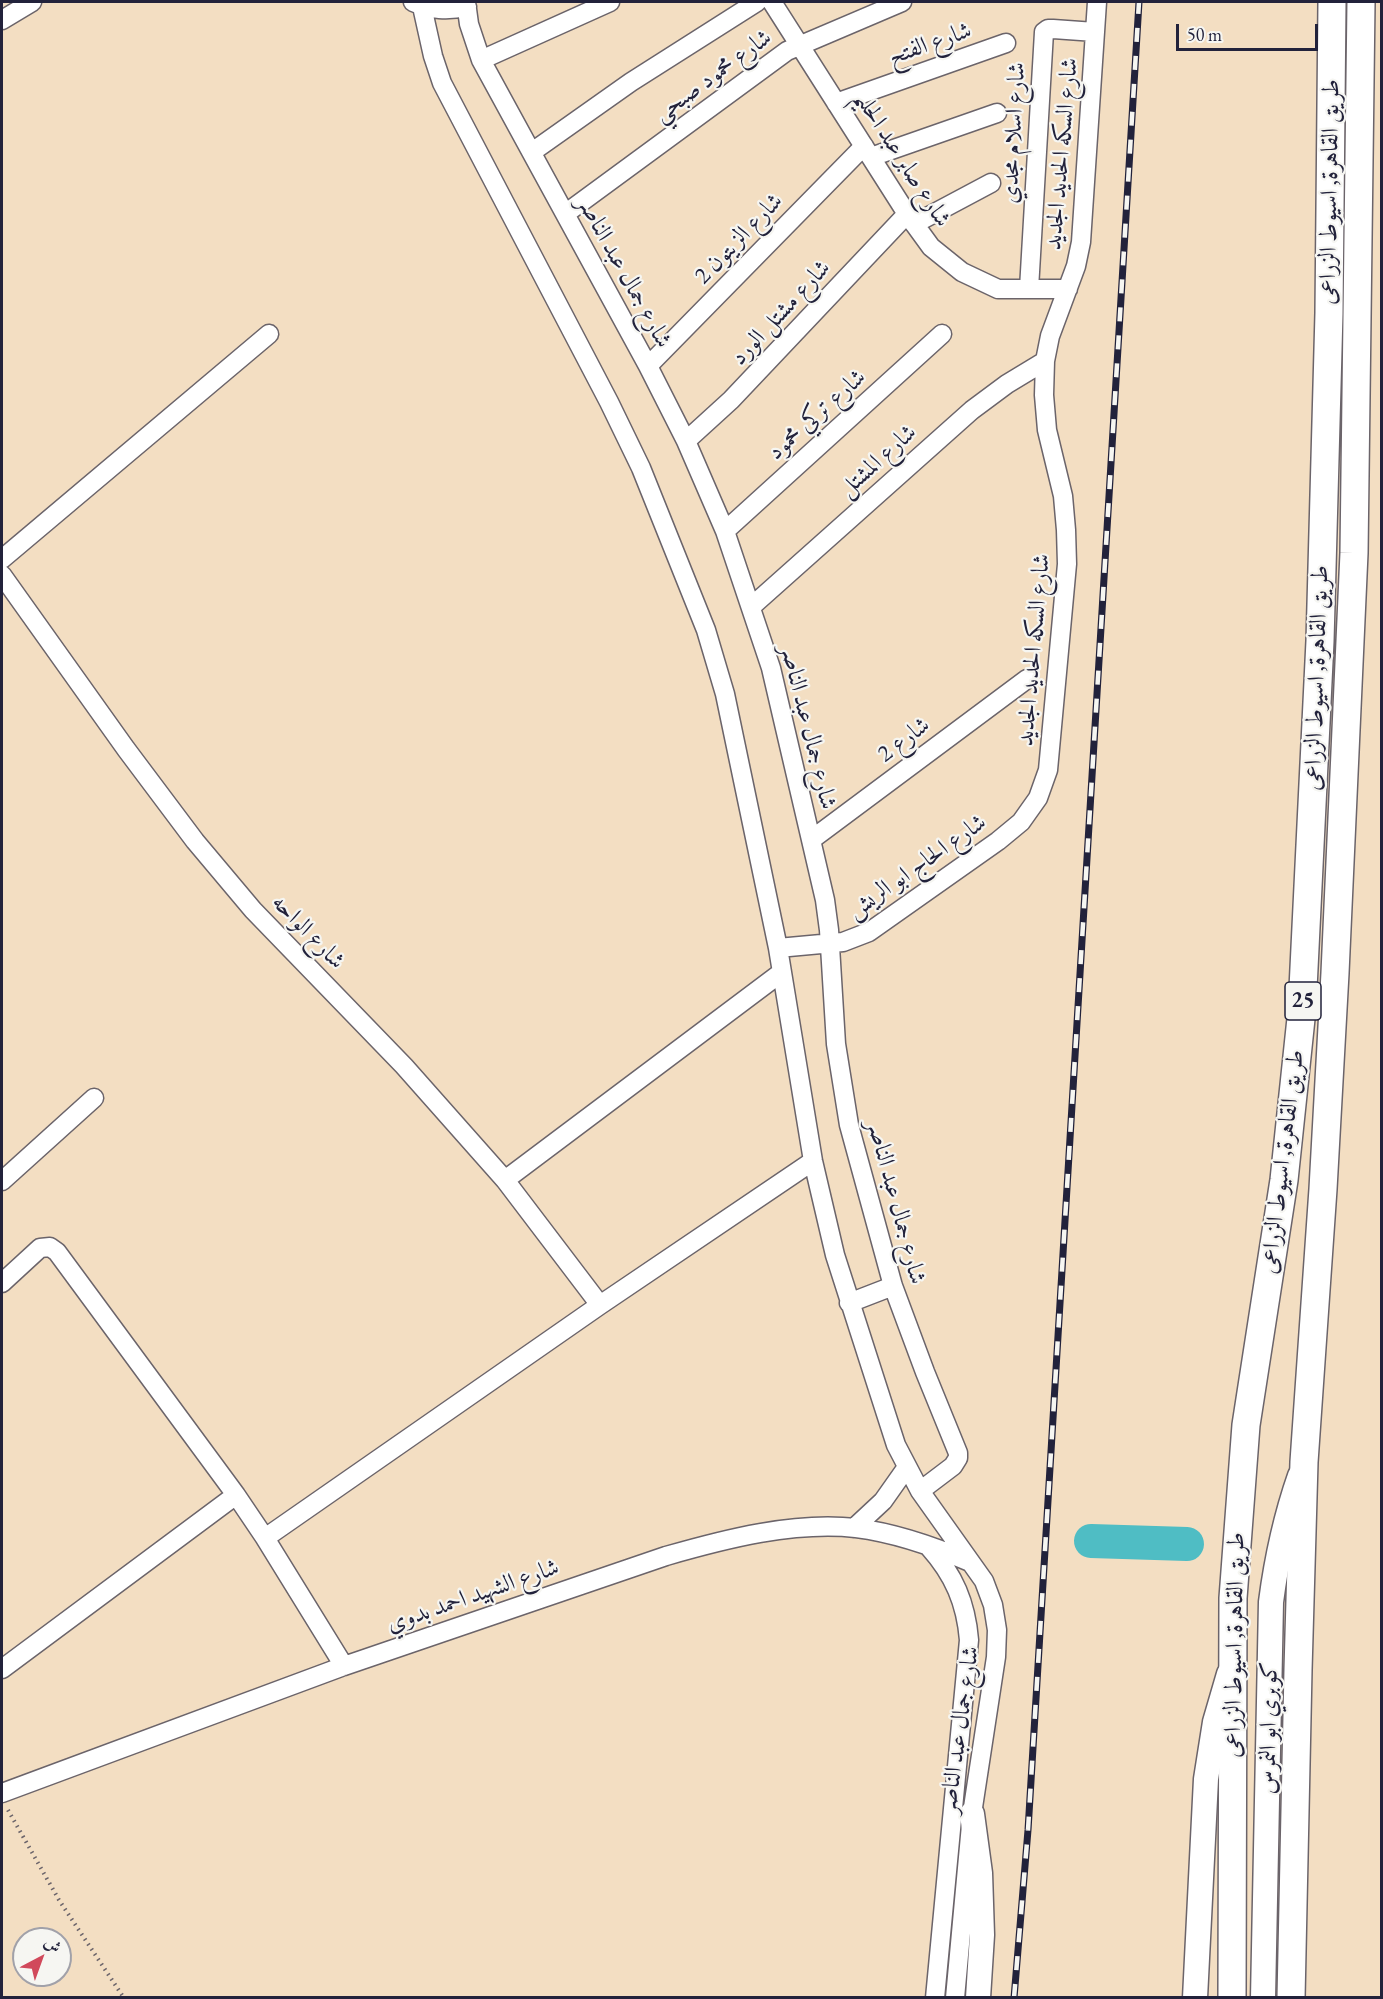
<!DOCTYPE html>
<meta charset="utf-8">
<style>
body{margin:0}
#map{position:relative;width:1383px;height:1999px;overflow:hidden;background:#f3dec2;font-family:"EB Garamond",Amiri,serif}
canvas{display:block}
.frame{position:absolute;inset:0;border:3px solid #22223b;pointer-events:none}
.north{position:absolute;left:12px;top:1927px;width:60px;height:60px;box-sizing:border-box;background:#f6f6f2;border:2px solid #a1a1a9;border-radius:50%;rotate:41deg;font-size:16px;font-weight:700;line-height:24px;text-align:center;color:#22223b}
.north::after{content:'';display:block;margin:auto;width:21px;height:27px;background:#d1495b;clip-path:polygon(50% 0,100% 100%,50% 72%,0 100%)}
.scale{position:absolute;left:1176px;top:24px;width:142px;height:27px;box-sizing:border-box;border:3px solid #22223b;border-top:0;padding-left:8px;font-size:18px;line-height:21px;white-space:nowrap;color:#22223b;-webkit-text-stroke:4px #f6f6f2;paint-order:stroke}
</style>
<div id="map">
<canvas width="1383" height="1999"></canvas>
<div class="frame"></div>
<div class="north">ش</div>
<div class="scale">50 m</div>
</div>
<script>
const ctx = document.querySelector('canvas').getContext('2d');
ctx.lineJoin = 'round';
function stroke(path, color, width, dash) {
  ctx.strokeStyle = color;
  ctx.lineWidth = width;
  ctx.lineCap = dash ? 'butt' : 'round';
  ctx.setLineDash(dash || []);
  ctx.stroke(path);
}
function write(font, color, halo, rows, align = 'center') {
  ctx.font = font + ' "EB Garamond",Amiri,serif';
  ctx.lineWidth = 4.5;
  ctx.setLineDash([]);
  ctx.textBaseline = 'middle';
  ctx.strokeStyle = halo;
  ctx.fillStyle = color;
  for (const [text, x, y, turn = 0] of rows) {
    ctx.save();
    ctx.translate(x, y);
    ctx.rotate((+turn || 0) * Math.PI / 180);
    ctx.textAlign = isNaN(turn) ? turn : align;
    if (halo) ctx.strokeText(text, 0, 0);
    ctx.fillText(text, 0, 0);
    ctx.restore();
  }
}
const river = new Path2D(`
 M1091,1541l96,3`);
const path = new Path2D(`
 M8,1810l51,90 65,98`);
const minor = new Path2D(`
 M413,2c18,8 34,9 54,5
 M421,2l12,54 9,27 167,319 32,66 65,162 19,64 53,254 35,213 22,94 61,190 24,46 64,90 9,24 4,25 -1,27 -24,157 -17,184
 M466,2l3,22 12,36 167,306 38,75 39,90 46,137 54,232 4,30 7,114 13,81 44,161 32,86 33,81v5l-5,8 -33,25
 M772,2l135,212 24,33 31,25 36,17h70
 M2,20l30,-18
 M481,60l129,-58
 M836,103l170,-60
 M532,152l99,-70 126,-80
 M871,157l126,-44
 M565,214l222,-163 115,-49
 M914,224l77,-41
 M1029,289l15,-257 4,-3h5l42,3
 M648,366l216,-220
 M686,441l45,-41 176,-186
 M725,531l217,-197
 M2,559l267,-225
 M2,575l124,174 69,92 58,69 151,156 101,114 95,125
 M751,607l221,-197 35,-26 38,-23
 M811,840l216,-161
 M778,948l65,-6 26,-10 129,-91 23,-19 17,-24 10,-28 19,-206 -1,-34 -3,-34 -16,-66 -3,-35 1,-34 5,-25 26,-70 5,-24 16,-240
 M505,1180l277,-208
 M2,1181l92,-83
 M2,1283l38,-35 10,-1 7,5 179,243 29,43 79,128
 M849,1303l44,-17
 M854,1528l29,-27 24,-34
 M265,1538l335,-233 213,-144
 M929,1547c25,28 37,56 40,93l-34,358
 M2,1669l234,-174
 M2,1793l342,-127 322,-110c59,-17 129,-35 190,-28 40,5 77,18 114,34`);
const major = new Path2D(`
 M972,1814l8,59 2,62 -4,63
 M1195,1998l11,-219 9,-57 14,-48
 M1263,1998l8,-396c6,-46 14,-83 29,-126`);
const highway = new Path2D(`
 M1232,1998l1,-400 13,-173 38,-245 18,-171 18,-368 9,-328 3,-311
 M1291,1998l7,-328 6,-208 19,-273 12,-216 19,-420 7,-551`);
const rail = new Path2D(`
 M1014,1998l14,-168 111,-1828`);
const shields = [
 [1303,1001,36]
];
const shieldNames = [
 ["25",1303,1001]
];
const streetNames = [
 ["شارع الفتح",930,44,-19],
 ["شارع محمود صبحي",713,76,-36],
 ["شارع اسلام مجدي",1014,133,-87],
 ["شارع السكه الحديد الجديد",1062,154,-85],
 ["شارع صابر عبد الحليم",902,159,57],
 ["طريق القاهرة, اسيوط الزراعى",1330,192,-89],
 ["شارع الزيتون 2",739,239,-46],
 ["شارع جمال عبد الناصر",624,272,61],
 ["شارع مشتل الورد",781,313,-47],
 ["شارع تركي محمود",817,415,-42],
 ["شارع المشتل",878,461,-42],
 ["شارع السكه الحديد الجديد",1034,650,-85],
 ["طريق القاهرة, اسيوط الزراعى",1317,678,-88],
 ["شارع جمال عبد الناصر",808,727,76],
 ["شارع 2",904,740,-37],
 ["شارع الحاج ابو الريش",917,867,-35],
 ["شارع الواحه",308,932,46],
 ["طريق القاهرة, اسيوط الزراعى",1283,1162,-83],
 ["شارع جمال عبد الناصر",896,1202,75],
 ["شارع الشهيد احمد بدوي",473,1596,-19],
 ["طريق القاهرة, اسيوط الزراعى",1235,1645,-89],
 ["كوبري ابو النمرس",1269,1728,-89],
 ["شارع جمال عبد الناصر",960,1730,-82]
];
stroke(river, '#4fbdc4', 34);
stroke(minor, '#6b646a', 21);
stroke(major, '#6b646a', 27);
stroke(highway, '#6b646a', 30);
stroke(path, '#6b646a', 4, [1.5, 4.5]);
stroke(minor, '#fff', 18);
stroke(major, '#fff', 24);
stroke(highway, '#fff', 27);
stroke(rail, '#22223b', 7);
stroke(rail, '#f6f6f2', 4.5, [14]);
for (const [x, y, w] of shields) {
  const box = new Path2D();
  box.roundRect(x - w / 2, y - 19, w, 38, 4.5);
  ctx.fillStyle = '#f6f6f2';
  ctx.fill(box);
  stroke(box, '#22223b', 1.5);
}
write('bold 22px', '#22223b', null, shieldNames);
write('24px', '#22223b', '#f6f6f2', streetNames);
</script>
